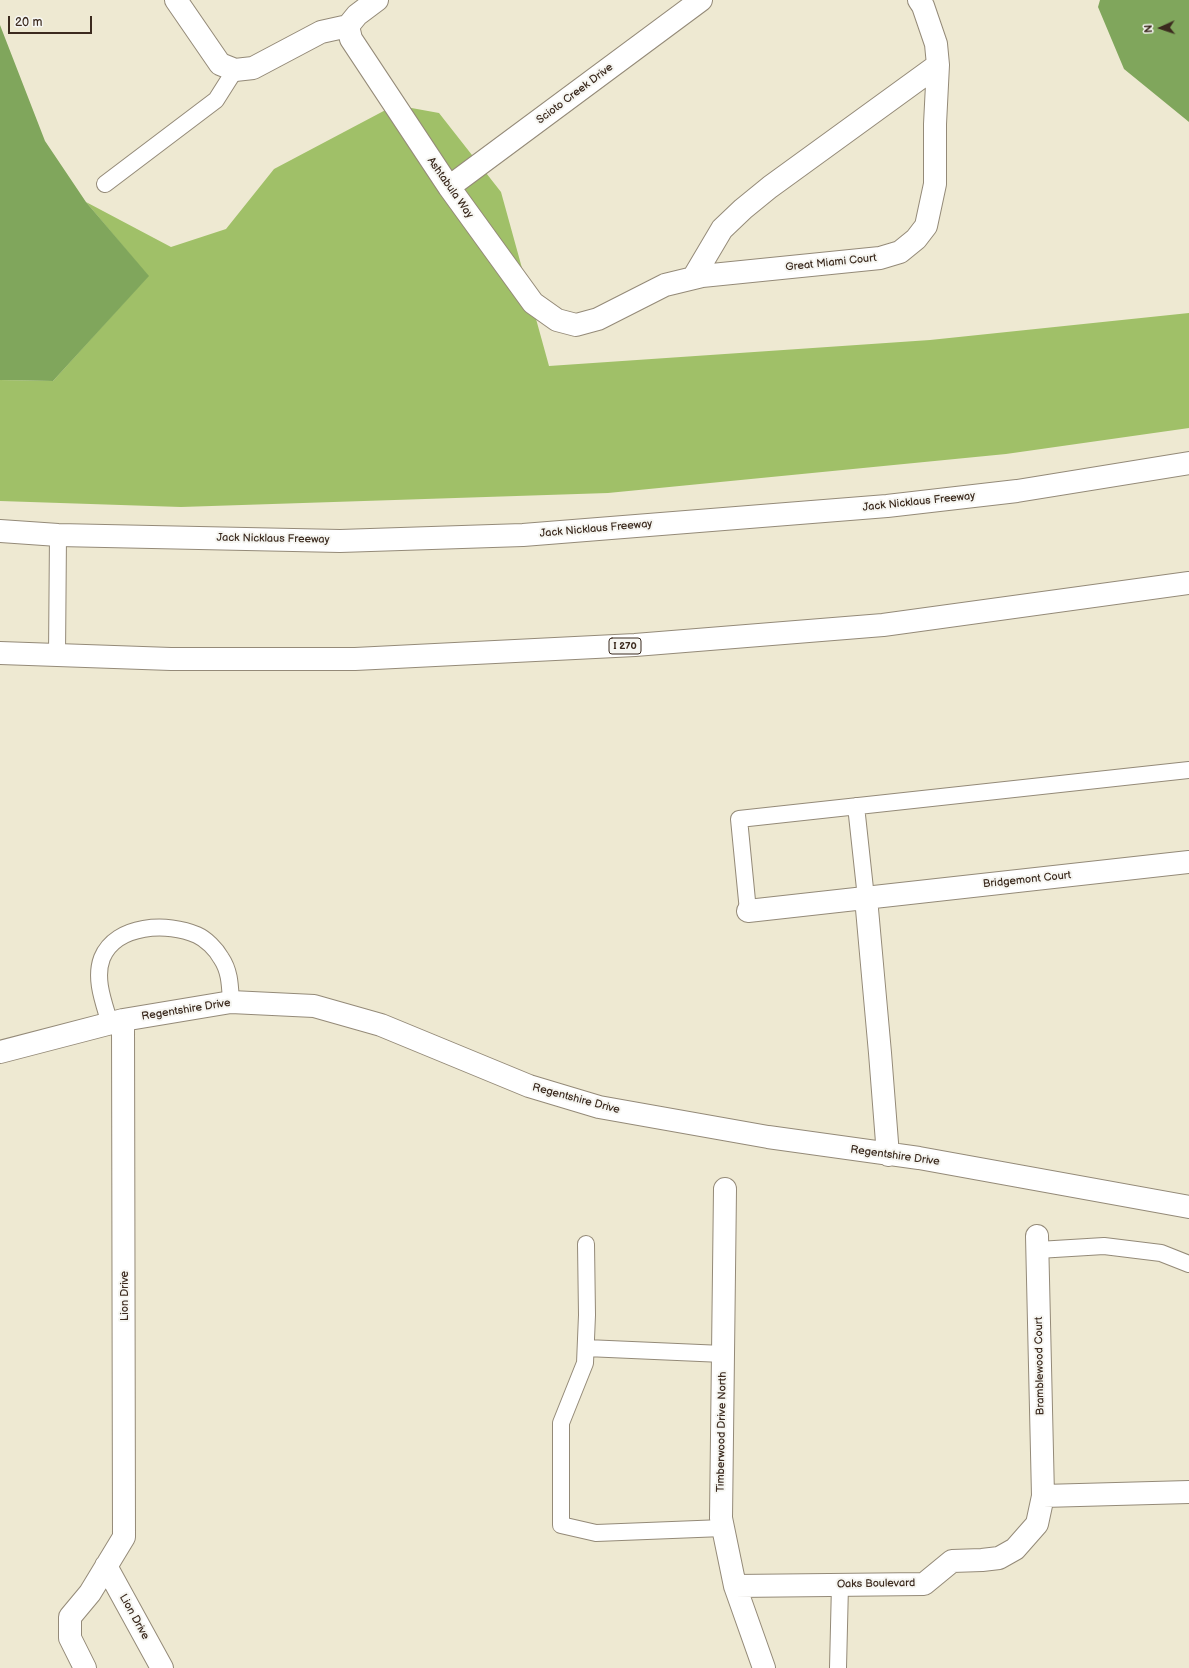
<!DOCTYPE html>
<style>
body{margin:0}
#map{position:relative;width:1189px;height:1668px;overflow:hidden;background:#eee9d2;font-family:"Balsamiq Sans",sans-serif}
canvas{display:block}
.north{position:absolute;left:1141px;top:8px;width:40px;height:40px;-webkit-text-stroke:3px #f6f6f2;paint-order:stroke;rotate:267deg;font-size:11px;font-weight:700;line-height:16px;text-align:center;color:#3b2a1e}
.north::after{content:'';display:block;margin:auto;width:14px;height:18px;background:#3b2a1e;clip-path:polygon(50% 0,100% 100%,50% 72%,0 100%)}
.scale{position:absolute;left:8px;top:16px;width:84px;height:18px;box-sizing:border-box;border:2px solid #3b2a1e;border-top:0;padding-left:5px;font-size:12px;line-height:14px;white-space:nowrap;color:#3b2a1e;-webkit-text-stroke:3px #f6f6f2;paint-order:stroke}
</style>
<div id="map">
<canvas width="1189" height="1668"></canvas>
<div class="north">N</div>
<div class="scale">20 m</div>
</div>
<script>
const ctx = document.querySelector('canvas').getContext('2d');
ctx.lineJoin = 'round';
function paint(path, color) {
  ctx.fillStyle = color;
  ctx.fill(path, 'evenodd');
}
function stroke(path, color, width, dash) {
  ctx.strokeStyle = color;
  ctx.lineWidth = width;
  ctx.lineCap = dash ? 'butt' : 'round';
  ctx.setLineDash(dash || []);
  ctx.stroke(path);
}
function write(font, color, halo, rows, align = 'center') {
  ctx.font = font + ' "Balsamiq Sans",sans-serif';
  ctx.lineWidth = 4;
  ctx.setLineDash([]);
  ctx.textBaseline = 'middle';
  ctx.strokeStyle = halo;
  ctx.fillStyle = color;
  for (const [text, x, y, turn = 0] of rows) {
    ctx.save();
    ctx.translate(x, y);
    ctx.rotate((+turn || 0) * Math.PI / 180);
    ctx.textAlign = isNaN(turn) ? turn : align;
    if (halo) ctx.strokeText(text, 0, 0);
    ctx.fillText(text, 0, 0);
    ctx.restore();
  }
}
const green = new Path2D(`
 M395,105l44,8 62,79 48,174 381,-26 259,-27v115l-183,26 -398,39 -427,14 -181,-6v-121l53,1 95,-105 -62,-74 85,45 55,-18 48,-60z`);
const forest = new Path2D(`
 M1100,0h89v122l-65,-53 -26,-62z
 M0,25l45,116 41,61 63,74 -96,105 -53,-1z`);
const lane = new Path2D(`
 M105,184l111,-84 19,-30
 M57,655l1,-120
 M856,806l10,92
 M748,911l-9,-92 450,-49
 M110,1024c-6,-21 -16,-45 -8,-66 14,-34 66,-36 95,-23 9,4 19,14 24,23 9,13 9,28 10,44
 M586,1244l1,71 -2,48 -24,60v102l35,8 127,-5
 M1038,1250l66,-4 57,7 28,11
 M586,1348l137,6
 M838,1668l2,-83`);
const street = new Path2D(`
 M176,0l44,64 15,6 18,-2 68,-36 27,-6 9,-11 20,-15
 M348,26l3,13 98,148 84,116 24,17 19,5 22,-6 67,-34 37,-9 178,-18 20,-6 16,-13 10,-13 9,-42v-60l3,-59 -2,-21 -13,-38 -4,-6
 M449,187l252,-187
 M693,278l29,-49 21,-20 27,-22 168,-122
 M866,898l14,155 8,102
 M748,911l441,-49
 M0,1052l123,-32 108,-18 83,4 67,19 148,61 70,21 169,30 151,21 270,49
 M725,1189l-4,329 14,68 29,82
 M1043,1496l146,-4
 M106,1566l56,102
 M735,1586l189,-2 28,-23 30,-1 17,-2 16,-9 22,-25 6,-28 -6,-260
 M85,1668l-15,-30v-21l20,-24 34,-56 -1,-517`);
const highway = new Path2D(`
 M0,531l58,4 282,6 183,-6 364,-29 130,-15 172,-28
 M0,653l171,6h184l280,-14 248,-20 306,-42`);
const shields = [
 [625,646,32]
];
const shieldNames = [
 ["I 270",625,646]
];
const streetNames = [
 ["Scioto Creek Drive",575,94,-37],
 ["Ashtabula Way",450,188,55],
 ["Great Miami Court",831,263,-6],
 ["Jack Nicklaus Freeway",919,502,-6],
 ["Jack Nicklaus Freeway",596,529,-5],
 ["Jack Nicklaus Freeway",273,539,1],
 ["Bridgemont Court",1027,880,-6],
 ["Regentshire Drive",186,1010,-9],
 ["Regentshire Drive",576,1099,15],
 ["Regentshire Drive",895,1156,8],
 ["Lion Drive",125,1296,-90],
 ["Bramblewood Court",1040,1366,-91],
 ["Timberwood Drive North",722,1432,-89],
 ["Oaks Boulevard",876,1584,-1],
 ["Lion Drive",134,1617,61]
];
paint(green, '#a0c068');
paint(forest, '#80a65c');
stroke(lane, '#948a78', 18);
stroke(street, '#948a78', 24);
stroke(highway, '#948a78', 24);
stroke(lane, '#fff', 16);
stroke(street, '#fff', 22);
stroke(highway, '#fff', 22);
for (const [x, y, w] of shields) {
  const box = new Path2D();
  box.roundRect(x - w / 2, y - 8, w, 16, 3);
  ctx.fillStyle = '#f6f6f2';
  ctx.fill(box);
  stroke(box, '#3b2a1e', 1);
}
write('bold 10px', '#3b2a1e', null, shieldNames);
write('11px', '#3b2a1e', '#f6f6f2', streetNames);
</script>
